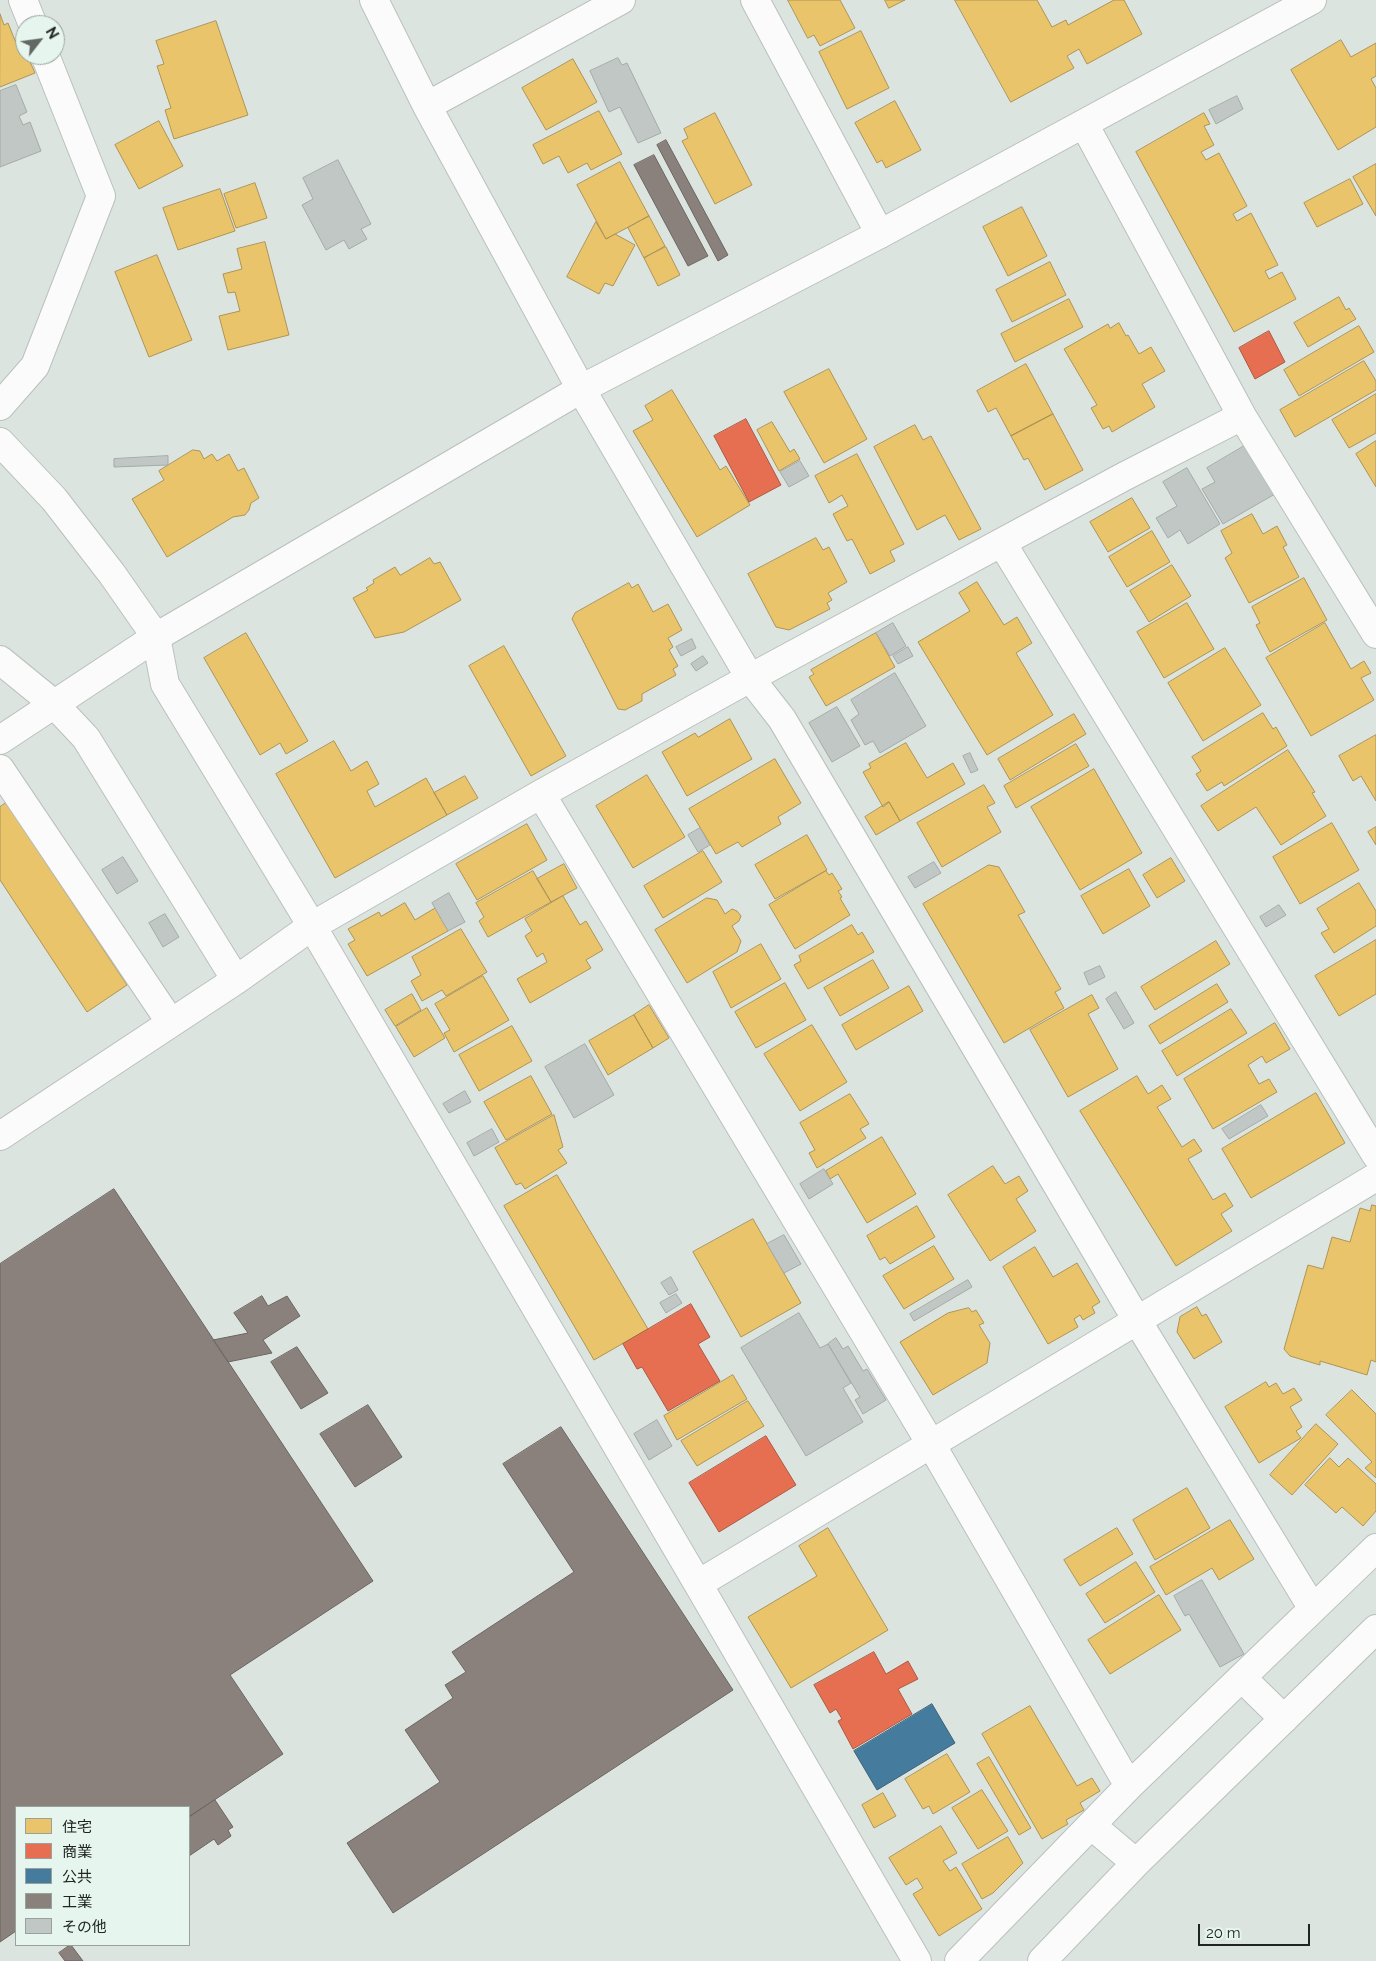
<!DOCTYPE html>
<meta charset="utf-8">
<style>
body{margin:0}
#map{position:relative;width:1376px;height:1961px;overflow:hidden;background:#dce4e0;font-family:Raleway,"Noto Sans JP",sans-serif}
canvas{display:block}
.legend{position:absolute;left:15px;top:1806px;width:175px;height:140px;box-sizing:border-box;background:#e6f5ee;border:1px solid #97a29d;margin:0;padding:6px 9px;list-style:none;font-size:15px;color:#202523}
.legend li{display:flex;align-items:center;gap:10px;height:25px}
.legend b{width:25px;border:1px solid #97a29d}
.north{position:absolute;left:15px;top:15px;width:50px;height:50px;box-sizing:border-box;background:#e6f5ee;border:1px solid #97a29d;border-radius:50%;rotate:60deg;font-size:14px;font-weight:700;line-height:20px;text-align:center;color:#202523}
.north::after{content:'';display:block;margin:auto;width:18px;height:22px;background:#626865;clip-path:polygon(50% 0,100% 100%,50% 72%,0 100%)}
.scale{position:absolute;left:1198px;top:1924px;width:112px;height:22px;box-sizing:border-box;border:2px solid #202523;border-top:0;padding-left:6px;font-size:15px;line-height:18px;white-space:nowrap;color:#202523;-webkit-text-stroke:4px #e6f5ee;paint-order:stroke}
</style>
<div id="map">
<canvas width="1376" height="1961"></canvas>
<ul class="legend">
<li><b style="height:14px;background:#e9c46a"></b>住宅</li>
<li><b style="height:14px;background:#e76f51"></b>商業</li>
<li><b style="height:14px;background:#457b9d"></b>公共</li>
<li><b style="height:14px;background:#8a817c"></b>工業</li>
<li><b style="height:14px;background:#c1c7c4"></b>その他</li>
</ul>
<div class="north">N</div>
<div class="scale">20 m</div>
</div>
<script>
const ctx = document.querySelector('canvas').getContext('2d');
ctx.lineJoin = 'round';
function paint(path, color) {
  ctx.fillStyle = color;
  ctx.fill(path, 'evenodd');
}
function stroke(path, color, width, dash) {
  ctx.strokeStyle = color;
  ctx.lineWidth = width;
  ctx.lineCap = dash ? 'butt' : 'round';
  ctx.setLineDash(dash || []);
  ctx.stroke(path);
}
const homes = new Path2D(`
 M788,0h52l15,28 -35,18 -6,-11 -6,3z
 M885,0h20l-16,8z
 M955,0h82l15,27 14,-7 2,5 46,-25h10l18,34 -55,30 -8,-15 -12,7 7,12 -63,34z
 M0,14l4,11 4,-2 10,25 6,-2 1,9h2l8,18 -35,14z
 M216,21l32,94 -74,24 -9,-29 6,-2 -14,-42 7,-2 -8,-23z
 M861,31l28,57 -42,21 -28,-57z
 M1341,40l10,17 25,-14v33l-5,3 5,9v39l-38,23 -47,-80z
 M573,59l24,43 -51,28 -24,-42z
 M895,101l26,49 -35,18 -4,-8 -5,3 -22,-40z
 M599,111l23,43 -31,16 -4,-7 -19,10 -9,-17 -16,8 -10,-19z
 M715,113l37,72 -37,19 -33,-63 6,-3 -4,-9z
 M1204,113l6,11 -6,2 10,19 -13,7 5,8 13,-7 28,53 -14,8 4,7 14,-8 27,52 -13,6 4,8 13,-7 14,27 -62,33 -98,-180z
 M159,121l24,45 -44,23 -24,-44z
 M620,162l29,54 -43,23 -29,-54z
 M1376,164v52l-23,-39z
 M1350,179l13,25 -46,23 -13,-24z
 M255,183l12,35 -31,10 -12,-34z
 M220,189l15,42 -57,19 -15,-42z
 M1022,207l25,49 -39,20 -25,-49z
 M649,216l16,30 -21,12 -16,-30z
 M596,222l10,17 9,-5 20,11 -22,41 -8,-3 -6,11 -32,-17z
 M265,242l24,93 -61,15 -9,-34 21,-5 -5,-19 -7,1 -5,-19 19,-5 -5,-20z
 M666,247l14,28 -22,11 -14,-28z
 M157,255l35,85 -43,17 -34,-85z
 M1050,262l16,33 -54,27 -16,-32z
 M1339,297l7,13 3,-2 7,11 -48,28 -14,-24z
 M1069,299l14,28 -68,35 -14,-28z
 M1119,323l7,13 2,-1 11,19 12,-7 14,24 -23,13 13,23 -43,25 -3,-6 -6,3 -12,-21 6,-3 -33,-56 44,-25 2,4z
 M1359,326l15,26 -75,44 -15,-26z
 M1364,361l12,20v9l-81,47 -15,-27z
 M1026,364l27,50 -42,22 -15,-28 -8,4 -11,-21z
 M829,369l38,70 -43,24 -40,-71z
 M672,390l48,80 6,-4 24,39 -53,32 -64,-106 20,-11 -8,-14z
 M1376,394v39l-27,15 -17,-28z
 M1053,414l30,56 -38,20 -17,-32 -4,2 -13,-24z
 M772,422l18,30 4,-3 6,10 -21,12 -22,-41z
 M915,425l8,15 8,-4 50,93 -22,11 -14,-25 -28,15 -43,-83z
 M1376,441v46l-20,-33z
 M193,450l7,1 4,8 8,-5 5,7 12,-7 9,17 6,-3 15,30 -8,5 -2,7 -4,5 -12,2 -66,40 -35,-58 32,-19 -5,-9z
 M857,454l47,90 -14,7 5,10 -25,13 -18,-35 -5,2 -14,-27 15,-8 -6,-11 -13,8 -14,-27z
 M1132,498l18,30 -42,24 -18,-30z
 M1252,514l11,20 14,-8 10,19 -4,2 16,30 -50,26 -24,-45 7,-5 -11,-22z
 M1152,531l18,31 -43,25 -18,-30z
 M816,538l7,12 6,-3 18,35 -19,11 4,7 -5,3 3,6 -41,21 -13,-3 -28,-53z
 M430,558l4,6 6,-2 21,38 -57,32 -29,6 -22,-40 15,-8 -2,-2 8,-5 -1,-3 22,-13 5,8z
 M1172,565l19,31 -42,26 -19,-31z
 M1304,578l23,42 -57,32 -14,-27 4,-2 -8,-16z
 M977,582l27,43 13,-8 15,26 -16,10 37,62 -66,40 -69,-113 52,-31 -11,-18z
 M629,583l3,5 6,-4 15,28 15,-8 14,26 -14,8 5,9 -4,3 9,16 -5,3 3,6 -34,19v7l-17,9 -7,-1 -46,-90 3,-6z
 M1187,603l27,46 -50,29 -27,-46z
 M1325,623l26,46 13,-8 7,12 -10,5 13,22 -63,36 -45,-78z
 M246,633l62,108 -22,13 -6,-11 -20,12 -56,-97z
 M876,633l19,34 -69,39 -17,-29 5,-3 -3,-4z
 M504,646l62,110 -35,20 -62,-110z
 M1225,648l36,57 -58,36 -35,-58z
 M1263,713l10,16 3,-2 11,19 -63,40 -2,-4 -15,9 -11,-17 5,-3 -9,-14z
 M1074,714l12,20 -76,46 -12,-21z
 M730,719l22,40 -65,37 -25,-44 33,-19 3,4z
 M1376,735v66l-15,-25 -8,5 -14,-25z
 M334,741l17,30 16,-10 12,23 -12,7 8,16 51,-29 21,37 -112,63 -59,-104z
 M906,743l21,35 26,-15 12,21 -65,37 -11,-19 -6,5 -20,-35 8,-4 -2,-4z
 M1076,744l13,22 -73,42 -12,-22z
 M1288,750l27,42 -3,1 14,23 -45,29 -25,-38 -38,24 -17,-25z
 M775,759l26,44 -23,14 3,7 -39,23 -4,-5 -22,12 -27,-45z
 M1094,769l48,84 -62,37 -49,-83z
 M647,775l38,62 -52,31 -37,-62z
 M465,776l13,22 -31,17 -13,-22z
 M984,785l11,18 -8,4 14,25 -59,35 -25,-44z
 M889,802l11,19 -24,14 -11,-18z
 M6,803l121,182 -40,27 -87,-132v-73z
 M1332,823l27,47 -59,34 -27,-47z
 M527,824l20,36 -70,40 -21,-36z
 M1376,827v18l-8,-13z
 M807,835l20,35 -52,29 -20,-34z
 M703,851l19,31 -59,36 -19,-32z
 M1171,858l14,23 -28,17 -14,-23z
 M564,864l13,24 -26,14 -14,-23z
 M989,865l10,2 26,45 -7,3 43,74 -6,3 9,16 -60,35 -81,-139z
 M1129,869l21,37 -47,28 -22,-38z
 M533,871l18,31 -63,35 -9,-16 5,-4 -8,-14z
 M826,871l3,4 3,-2 10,16 -4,2 4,6 -2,1 10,17 -55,34 -26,-44z
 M1359,883l17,28v15l-42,27 -13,-20 8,-4 -12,-20z
 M563,896l17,29 6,-4 17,29 -17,10 5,8 -61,35 -13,-24 30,-17 -4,-9 -6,4 -12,-21 7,-5 -7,-12z
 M707,898l10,2 8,14 7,-5 5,2 4,5 -2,5 -7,5 9,15 -4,11 -50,31 -32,-53z
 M405,903l10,17 20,-12 13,23 -81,45 -19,-32 7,-4 -7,-11 31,-17 2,4z
 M852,925l6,10 4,-3 12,20 -66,37 -14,-24 7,-4 -2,-5z
 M461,929l26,43 -41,24 -4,-6 -20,11 -11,-20 10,-6 -9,-18z
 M1376,940v54l-37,22 -24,-40z
 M1216,941l14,23 -75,46 -14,-23z
 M761,944l20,35 -50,29 -18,-36z
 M873,960l16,28 -49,28 -16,-28z
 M483,976l26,44 -55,32 -10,-19 6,-3 -15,-26z
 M785,983l21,37 -50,28 -21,-36z
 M1217,984l11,18 -68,42 -11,-18z
 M909,986l14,25 -67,39 -14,-25z
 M412,994l9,16 -26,16 -10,-16z
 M1092,995l7,13 -11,6 30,55 -50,28 -38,-67z
 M649,1005l20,33 -16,10 -19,-33z
 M427,1008l18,30 -31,19 -18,-30z
 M1231,1009l16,24 -70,43 -15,-25z
 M634,1015l19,33 -45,27 -19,-34z
 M1275,1023l15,26 -24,14 -4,-7 -14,9 11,19 10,-5 8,13 -64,37 -29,-50z
 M812,1025l35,57 -47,29 -36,-57z
 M512,1026l20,35 -53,30 -20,-36z
 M531,1076l21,38 -46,26 -22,-38z
 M1137,1076l11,18 14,-9 9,14 -14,8 25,40 12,-8 8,12 -14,8 25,41 12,-7 8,13 -12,8 11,17 -56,35 -96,-155z
 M1316,1093l29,50 -94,55 -29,-49z
 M850,1094l19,30 -9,5 6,9 -49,30 -8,-15 6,-3 -15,-27z
 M554,1115l9,32 -5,3 9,13 -42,26 -4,-6 -5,2 -21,-37z
 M882,1137l34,57 -49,29 -29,-49 -8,5 -4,-8z
 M993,1166l12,18 14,-8 9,15 -12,8 20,32 -46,30 -42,-66z
 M557,1175l91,154 -54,31 -90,-154z
 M1372,1205l4,1v156l-5,-2 -4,15 -47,-14v4l-30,-9 -6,-7 24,-84 15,4 9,-32 18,5 10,-34 10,3z
 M917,1206l18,31 -45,27 -5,-7 -5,3 -13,-24z
 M753,1219l48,84 -60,34 -48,-85z
 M934,1246l20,33 -50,30 -21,-33z
 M1035,1247l18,30 24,-14 23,39 -8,5 3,6 -12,7 -3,-5 -6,4 4,8 -30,17 -45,-77z
 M1197,1307l5,9 4,-2 16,28 -28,17 -17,-27 3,-15z
 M969,1308l3,4 4,-2 8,13 -5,2 11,18 -3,20 -54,32 -33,-53 48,-29z
 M733,1375l14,24 -70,41 -13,-24z
 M1266,1382l3,5 7,-4 7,11 11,-6 8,12 -12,7 12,20 -6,4 5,7 -42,25 -34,-56z
 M1352,1390l24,24v64l-11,-10 7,-6 -46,-47z
 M748,1401l16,25 -67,40 -16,-25z
 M1316,1424l22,20 -46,51 -22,-20z
 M1330,1458l9,9 9,-9 28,26v27l-13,15 -21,-19 -6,6 -31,-28z
 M1187,1488l23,40 -55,32 -22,-40z
 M1230,1520l24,39 -35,21 -7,-12 -46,27 -16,-28z
 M828,1528l60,102 -97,58 -43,-71 69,-41 -18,-30z
 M1117,1528l16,26 -53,32 -16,-26z
 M1136,1562l19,30 -50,31 -19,-29z
 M1159,1595l22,35 -71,44 -22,-34z
 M1030,1706l47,80 15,-8 8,13 -20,12 4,7 -18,10 2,4 -26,15 -60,-105z
 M947,1754l23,38 -37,22 -4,-8 -6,3 -18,-30z
 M989,1757l42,71 -12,7 -42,-71z
 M982,1790l26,41 -30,18 -26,-41z
 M883,1793l13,23 -22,12 -12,-23z
 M941,1826l16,27 -14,8 7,10 6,-4 26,42 -43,27 -26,-42 10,-6 -6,-10 -11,7 -17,-27z
 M1008,1837l15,26 -30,30 -11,6 -20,-35z`);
const shops = new Path2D(`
 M1269,331l16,31 -30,17 -16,-31z
 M746,419l35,66 -32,17 -35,-66z
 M691,1304l19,33 -12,7 22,37 -52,30 -26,-44 -5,2 -14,-25z
 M766,1436l30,49 -77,47 -30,-49z
 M874,1652l12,22 22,-13 10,18 -20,10 14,25 -59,35 -15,-28 4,-2 -6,-10 -6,4 -16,-28z`);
const public = new Path2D(`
 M932,1704l23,39 -78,47 -23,-39z`);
const industry = new Path2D(`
 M666,140l62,115 -10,6 -61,-116z
 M654,155l54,101 -20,10 -54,-101z
 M114,1189l259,392 -143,94 53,79 -94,63v-10h-173v124l-16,11v-678z
 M262,1296l6,10 19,-10 13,20 -37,24 9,13 -44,9 -15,-22 35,-7 -14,-20z
 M297,1347l31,46 -27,16 -30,-47z
 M368,1405l34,52 -47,30 -35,-53z
 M561,1427l172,263 -340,223 -46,-70 93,-61 -35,-52 48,-32 -8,-13 21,-13 -14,-20 122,-80 -71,-108z
 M215,1800l18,27 -5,3 3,6 -13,9 -4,-6 -25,17v-39z
 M70,1945h1l12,16h-18l-6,-8z`);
const building = new Path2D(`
 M618,58l4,7 5,-2 34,70 -23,10 -18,-36 -11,5 -19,-41z
 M16,85l11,27 -8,4 4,9 7,-3 11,29 -41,16v-76z
 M1237,96l6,13 -27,15 -7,-14z
 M338,160l33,64 -10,5 6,10 -18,10 -5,-9 -18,10 -24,-45 11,-6 -10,-21z
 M1246,445l29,49 -52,30 -21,-35 13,-7 -8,-14z
 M168,456v9l-54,2v-8z
 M800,461l9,15 -20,11 -9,-15z
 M1187,468l33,56 -32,20 -8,-14 -12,8 -12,-20 21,-12 -14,-24z
 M893,623l13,23 -16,10 -14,-23z
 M692,639l4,9 -15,8 -5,-9z
 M908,647l5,9 -15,8 -5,-8z
 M703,656l5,7 -12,8 -5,-7z
 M895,673l31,53 -46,27 -7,-12 -8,4 -14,-25 8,-6 -8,-14z
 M837,707l23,39 -28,16 -23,-39z
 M970,753l8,17 -7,3 -8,-17z
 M700,828l10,17 -12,7 -10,-17z
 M123,857l15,24 -21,13 -15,-24z
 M934,862l7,11 -26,15 -7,-11z
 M449,893l16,29 -17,9 -16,-28z
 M1279,905l7,10 -20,12 -6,-10z
 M165,914l14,23 -16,10 -14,-24z
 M1100,966l5,11 -16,8 -5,-12z
 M1116,992l18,31 -10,6 -18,-30z
 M585,1044l29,51 -40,23 -29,-51z
 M465,1091l6,11 -22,11 -6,-9z
 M1261,1105l7,11 -39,23 -7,-10z
 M492,1129l7,13 -25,14 -7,-13z
 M824,1169l9,15 -24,15 -9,-15z
 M784,1235l17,29 -17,9 -17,-29z
 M671,1277l7,13 -9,5 -8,-12z
 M968,1280l4,7 -58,34 -4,-7z
 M676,1294l6,9 -16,10 -6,-10z
 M799,1313l21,35 8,-4 23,39 -8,5 20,34 -57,34 -65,-108z
 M836,1338l7,11 5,-3 15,25 4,-2 19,31 -23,14 -8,-14 5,-3 -32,-53z
 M657,1420l15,26 -23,14 -15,-26z
 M1202,1580l42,74 -24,13 -31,-53 -4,2 -11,-20z`);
const minor = new Path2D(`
 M23,0l10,25
 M374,0l53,106 154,283 169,289 32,41 356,603 175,287
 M755,0l125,234
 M427,106l194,-106
 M1084,124l158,292 134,218
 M0,406l35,-40 66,-170 -56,-141
 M1002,543l374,612
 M156,637l9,47 147,242 386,658 219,377
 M0,660l54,44 32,34 150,242
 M0,769l171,254
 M541,794l390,650 198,342
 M0,1136l236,-156 76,-54 229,-132 209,-116 375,-202 117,-60
 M698,1584l678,-407
 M1242,1678l42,41
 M1091,1825l45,38
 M959,1961l170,-175 247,-238
 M1042,1961l94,-98 240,-234`);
const tertiary = new Path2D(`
 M0,442l54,57 58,75 44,63
 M0,740l156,-103 425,-248 299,-155 432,-234`);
paint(homes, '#e9c46a');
stroke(homes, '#ad9455', 1);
paint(shops, '#e76f51');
stroke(shops, '#ab5943', 1);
paint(public, '#457b9d');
stroke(public, '#3a6178', 1);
paint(industry, '#8a817c');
stroke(industry, '#6a6561', 1);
paint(building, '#c1c7c4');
stroke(building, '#a4aaa7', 1);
stroke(minor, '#bac0bd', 30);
stroke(tertiary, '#bac0bd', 30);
stroke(minor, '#fafbfa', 28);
stroke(tertiary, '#fafbfa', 28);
</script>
